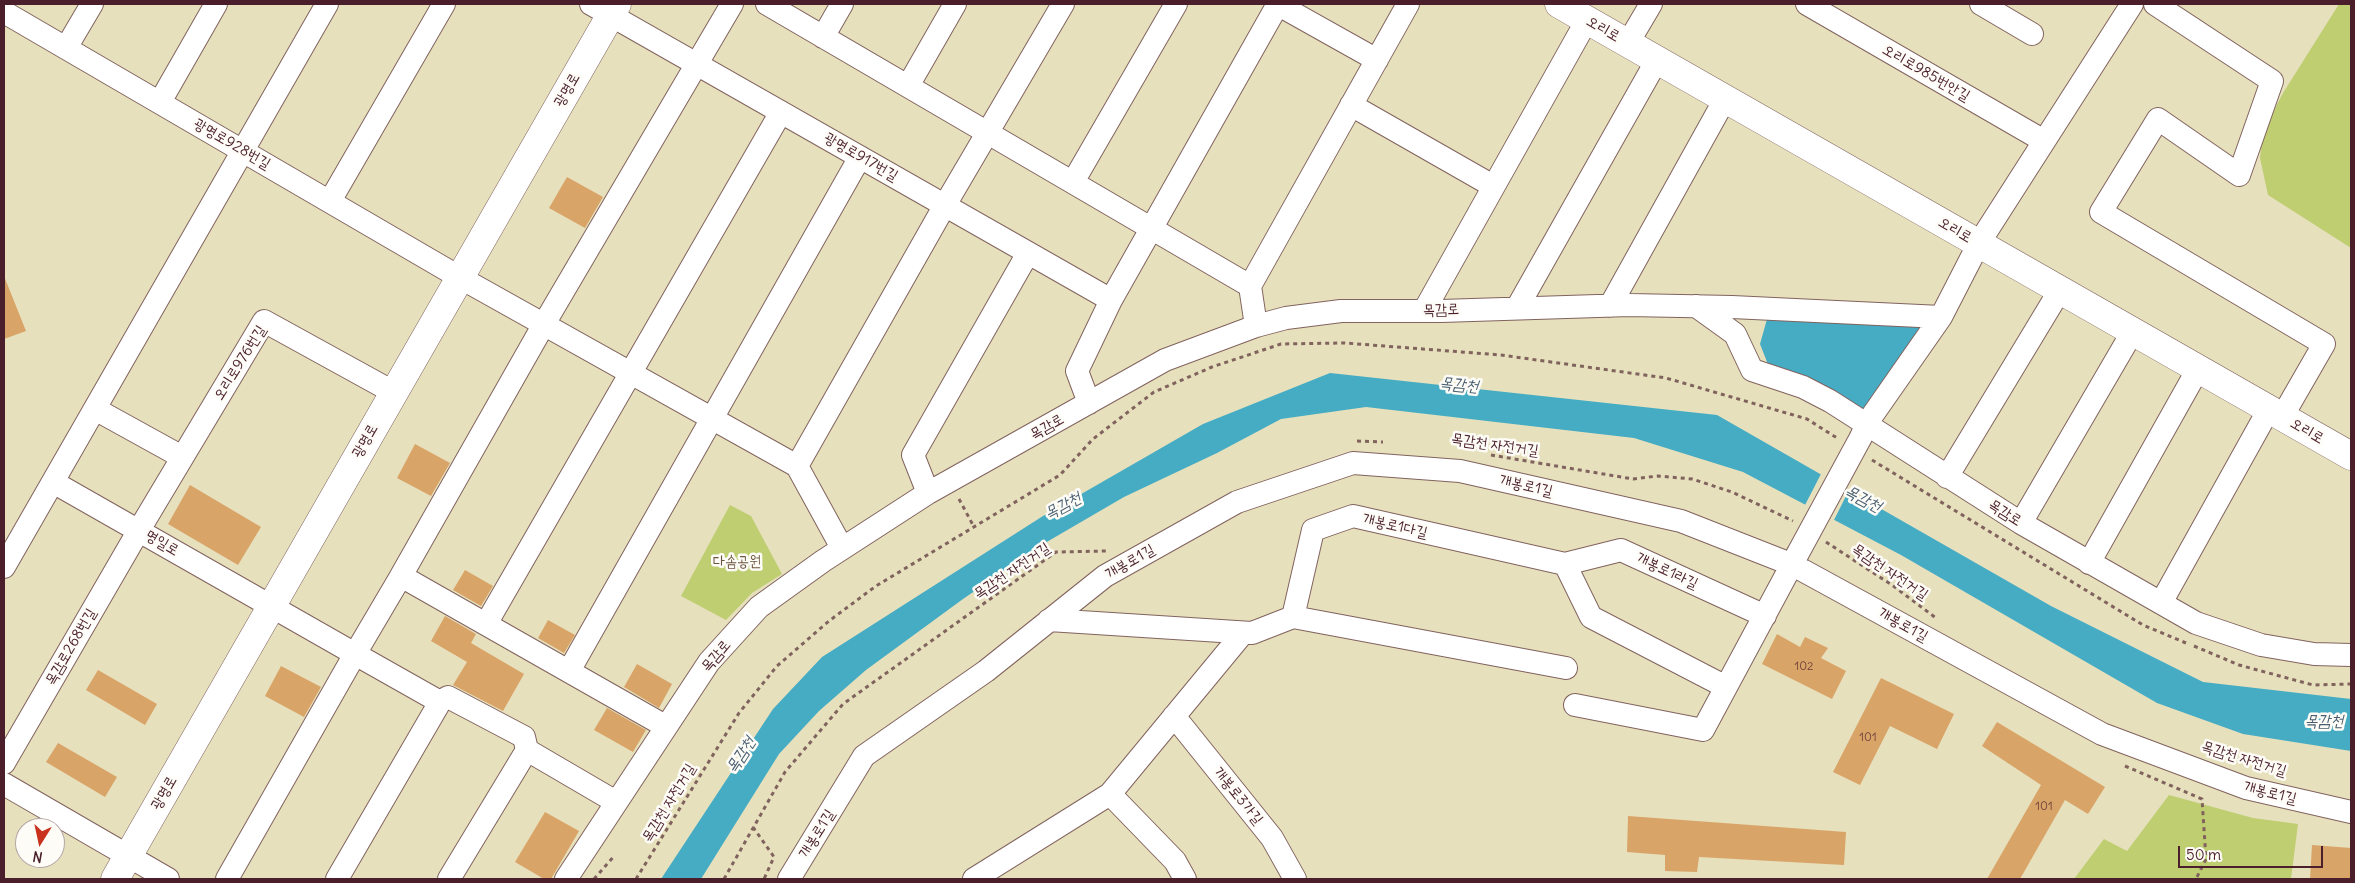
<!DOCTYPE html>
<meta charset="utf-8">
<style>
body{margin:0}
#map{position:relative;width:2355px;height:883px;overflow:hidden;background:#e7e0bd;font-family:Delius,sans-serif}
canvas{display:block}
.frame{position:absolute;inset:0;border:5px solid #4a1f2b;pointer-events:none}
.north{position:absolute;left:15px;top:818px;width:50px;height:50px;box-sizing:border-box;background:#fdfcf7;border:1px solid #b5a4a5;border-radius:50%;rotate:190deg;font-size:14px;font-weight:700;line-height:20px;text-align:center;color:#4a1f2b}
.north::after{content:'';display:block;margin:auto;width:18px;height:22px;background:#c8321e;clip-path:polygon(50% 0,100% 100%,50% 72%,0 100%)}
.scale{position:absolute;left:2178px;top:846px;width:145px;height:22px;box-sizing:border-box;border:2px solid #4a1f2b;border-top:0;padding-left:6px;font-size:15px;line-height:18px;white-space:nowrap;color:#4a1f2b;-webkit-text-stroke:4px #fdfcf7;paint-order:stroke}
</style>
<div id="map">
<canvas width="2355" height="883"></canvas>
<div class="frame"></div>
<div class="north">N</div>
<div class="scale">50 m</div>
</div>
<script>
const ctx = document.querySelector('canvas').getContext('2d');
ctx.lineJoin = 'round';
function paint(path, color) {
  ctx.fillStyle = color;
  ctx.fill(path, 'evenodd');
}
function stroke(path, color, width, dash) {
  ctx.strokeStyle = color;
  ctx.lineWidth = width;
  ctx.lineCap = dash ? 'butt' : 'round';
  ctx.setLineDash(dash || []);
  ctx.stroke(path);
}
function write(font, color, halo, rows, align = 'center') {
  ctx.font = font + ' Delius,"Poor Story",sans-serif';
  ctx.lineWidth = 5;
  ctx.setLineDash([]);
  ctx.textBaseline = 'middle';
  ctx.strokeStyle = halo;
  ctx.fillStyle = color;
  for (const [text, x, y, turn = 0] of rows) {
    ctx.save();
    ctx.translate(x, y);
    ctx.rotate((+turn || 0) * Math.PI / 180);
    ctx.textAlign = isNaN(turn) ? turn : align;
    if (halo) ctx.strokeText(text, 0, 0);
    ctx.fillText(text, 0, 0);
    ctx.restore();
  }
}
const green = new Path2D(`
 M2339,4h12v244l-83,-53 -8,-37 3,-27 20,-38z
 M730,505l21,11 31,58 -30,19 -26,27 -45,-24z
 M2169,795l84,23 45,6 -7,55h-217l30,-40 23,12z`);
const water = new Path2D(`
 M1767,319l160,7 -61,86 -97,-45 -9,-23z
 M1330,373l387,42 334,191 152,76 148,17v52l-108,-17 -86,-31 -256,-148 -158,-83 -109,-34 -268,-31 -85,12 -64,34 -93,44 -79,46 -82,56 -97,71 -47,41 -40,43 -78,125h-40l112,-170 49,-52 221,-141 160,-92z`);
const pier = new Path2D(`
 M1822,472l28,16 -17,34 -29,-15z`);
const building = new Path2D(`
 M567,177l36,20 -18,31 -36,-20z
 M4,276l22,55 -22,8z
 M415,444l35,19 -19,33 -34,-18z
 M190,485l71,42 -23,38 -70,-41z
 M465,570l28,16 -12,20 -28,-16z
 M445,616l31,18 -5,9 53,31 -21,37 -50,-26 14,-23 -36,-21z
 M548,620l27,15 -11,18 -26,-15z
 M1777,634l23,13 5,-10 23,11 -7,10 25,13 -14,28 -70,-35z
 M637,664l35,20 -13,24 -35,-21z
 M281,666l40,21 -17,30 -39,-21z
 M98,670l59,34 -12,21 -59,-35z
 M1881,678l73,36 -17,35 -47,-23 -30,59 -27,-13z
 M607,708l39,22 -13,22 -39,-22z
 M1997,722l108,65 -17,27 -23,-14 -45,79h-33l54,-94 -59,-39z
 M58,743l59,34 -12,20 -59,-35z
 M545,812l34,19 -28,48h-7l-29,-17z
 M1628,816l218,16 -2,33 -145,-8 -2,15 -32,-1v-16l-38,-3z
 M2312,845l39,3v31h-41z`);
const path = new Path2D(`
 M1357,441l26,1
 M1491,455l142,24 25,-3 34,3 40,13 61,29
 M1872,460l271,165 43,18
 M959,499l15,28
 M1826,542l66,43 44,33
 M2194,646l45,19 74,20 38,-1
 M2125,766l77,33 4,60 -10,20
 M753,827l21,30 -10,22
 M594,879l21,-24
 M636,879l103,-166 38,-47 52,-45 47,-35 184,-111 33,-36 61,-47 58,-25 69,-23 64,-1 156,12 165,23 141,41 30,19
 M724,879l61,-107 58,-68 213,-152 50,-1`);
const minor = new Path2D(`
 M591,4l520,296
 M767,4l483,282
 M1277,4l100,56
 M1807,4l237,137
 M1981,4l51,30
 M2155,4l117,77 -33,94 -81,-56 -57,93 223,132 -42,73
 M4,12l455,265 338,189 45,82
 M823,37l19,-33
 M1628,43l23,-39
 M66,48l26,-44
 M908,86l47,-82
 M160,102l56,-98
 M1351,105l142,81
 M1073,182l103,-178
 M330,201l114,-197
 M1610,306l115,-207
 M1696,306l39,28 17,36 51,17 27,14 191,122 175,100 65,22 53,9 37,1
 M1517,308l140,-248
 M1424,311l163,-291
 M1256,326l-6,-40 158,-282
 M1089,403l-12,-32 34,-71 167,-296
 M95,409l87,48
 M1861,437l6,-14 74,-106
 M797,466l148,-261 118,-201
 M1947,477l113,-187
 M53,482l302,172 46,-78
 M928,493l-15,-38 115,-202
 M2021,523l112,-192
 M2089,563l109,-194
 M1565,564l26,53 135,70
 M4,567l323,-563
 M2161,603l108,-194
 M1293,617l20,-87 40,-14 212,48 56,-14 144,66
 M1049,620l203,13 41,-16 273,51
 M486,624l295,-512
 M569,671l291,-514
 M1575,705l128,25 94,-175
 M1174,716l98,122 23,41
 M665,726l-264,-150 143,-252 188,-320
 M4,763l135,-233 125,-209 129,71
 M4,784l164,95
 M1110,794l133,-161
 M227,879l128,-225 85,48 8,-5 76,40 3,13 89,52
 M337,879l103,-177
 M449,879l78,-129
 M566,879l143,-217 50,-55 64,-46 105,-68 237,-133 91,-34 30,-8 55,-7h100l188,-6 103,2 209,10 38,-74 153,-239
 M789,879l75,-123 122,-85 119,-95 132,-74 116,-39 107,8 221,50 112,44 309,169 144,54 105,24
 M974,879l136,-85 65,67 10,18`);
const major = new Path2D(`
 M1559,4l792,452
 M115,879l502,-875`);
const minorBridge = new Path2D(`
 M1797,555l64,-118`);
const numberNames = [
 ["102",1804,667],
 ["101",1868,738],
 ["101",2044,807]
];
const streetNames = [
 ["오리로",1603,29,30],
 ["오리로985번안길",1926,73,30],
 ["광명로",567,90,-60],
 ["광명로928번길",232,144,30],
 ["광명로917번길",861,157,30],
 ["오리로",1955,230,30],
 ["목감로",1441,310,-2],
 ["오리로976번길",240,363,-58],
 ["목감로",1047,427,-30],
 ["오리로",2307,431,30],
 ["광명로",365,441,-60],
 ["목감천 자전거길",1495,445,8],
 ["개봉로1길",1526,486,13],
 ["목감로",2005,513,32],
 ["개봉로1다길",1395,526,13],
 ["명일로",162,543,30],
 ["개봉로1길",1130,562,-30],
 ["목감천 자전거길",1012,571,-34],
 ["개봉로1라길",1667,571,25],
 ["목감천 자전거길",1890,572,34],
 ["개봉로1길",1903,625,29],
 ["목감로268번길",71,647,-60],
 ["목감로",716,656,-50],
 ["목감천 자전거길",2244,759,17],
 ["광명로",164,793,-60],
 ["개봉로1길",2270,793,14],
 ["개봉로3가길",1238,796,51],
 ["목감천 자전거길",669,803,-59],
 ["개봉로1길",817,834,-58]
];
const parkNames = [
 ["다솜공원",737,562]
];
const waterNames = [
 ["목감천",1459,385,6],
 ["목감천",1863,499,28],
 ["목감천",1063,506,-28],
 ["목감천",2324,721],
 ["목감천",741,755,-57]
];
paint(green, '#bece71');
paint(water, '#45acc4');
paint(pier, '#e7e0bd');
paint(building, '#d9a468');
stroke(minor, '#81635e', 24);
stroke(major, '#81635e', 29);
stroke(path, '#81635e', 3, [4, 4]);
stroke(minor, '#fff', 22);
stroke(major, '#fff', 28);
stroke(minorBridge, '#81635e', 24, []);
stroke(minorBridge, '#fff', 22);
write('12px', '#6e403a', null, numberNames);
write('15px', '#4a1f2b', '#fdfcf7', streetNames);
write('15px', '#6d5440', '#fdfcf7', parkNames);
write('italic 16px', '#485e70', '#fdfcf7', waterNames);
</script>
